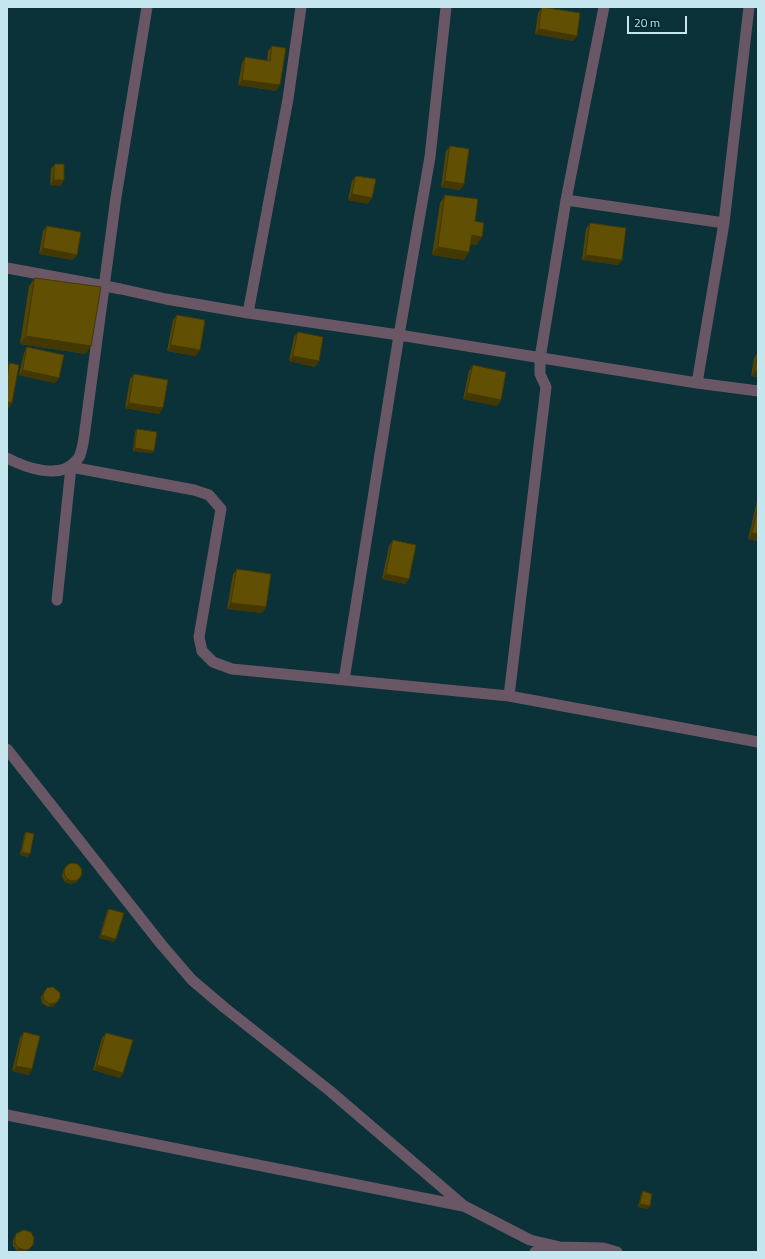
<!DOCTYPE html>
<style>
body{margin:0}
#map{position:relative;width:765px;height:1259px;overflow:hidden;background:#0b3139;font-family:"Titillium Web",sans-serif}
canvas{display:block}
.frame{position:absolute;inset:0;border:8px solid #c5e6ee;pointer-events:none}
.scale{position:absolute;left:627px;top:16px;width:60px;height:18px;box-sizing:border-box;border:2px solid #c5e6ee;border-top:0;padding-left:5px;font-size:12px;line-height:14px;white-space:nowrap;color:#c5e6ee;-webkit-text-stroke:3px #00272e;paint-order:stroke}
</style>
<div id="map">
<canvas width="765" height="1259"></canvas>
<div class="frame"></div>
<div class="scale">20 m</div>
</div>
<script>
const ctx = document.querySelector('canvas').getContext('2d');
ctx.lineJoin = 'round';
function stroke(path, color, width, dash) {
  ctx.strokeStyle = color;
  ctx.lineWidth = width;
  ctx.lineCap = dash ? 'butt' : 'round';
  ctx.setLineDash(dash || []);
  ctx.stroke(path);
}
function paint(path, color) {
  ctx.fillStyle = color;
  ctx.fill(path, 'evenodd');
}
const minor = new Path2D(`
 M566,200l38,-193
 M724,223l25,-216
 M7,268l114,21 45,10 82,14 151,22 298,48 61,8
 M248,313l40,-214 13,-92
 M7,458c17,9 52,22 68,4 2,-2 4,-4 5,-7 3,-8 4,-17 5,-25l31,-233 31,-190
 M57,600l14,-133 123,23 15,5 12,14 -22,128 3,14 11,11 19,7 277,27 249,46
 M344,680l55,-345 31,-178 16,-150
 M509,696l37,-309 -6,-13v-16l26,-158 158,23 -27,160
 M7,749l154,195 31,36 33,28 105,83 134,115 66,34 30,7 43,1 14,4
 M7,1115l456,91
 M535,1252l21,-4`);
const wall = new Path2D(`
 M542,7l35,29 -4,5 -38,-7 3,-21z
 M272,46l4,45 -38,-6 4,-22 3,-6 22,4 1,-10z
 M450,146l14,38 -4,6 -19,-3 5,-36z
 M55,164l9,16 -4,6 -10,-1 1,-16z
 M356,176l12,28 -20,-4 4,-19z
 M445,195l30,26 7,16 -6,8 -6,-1 -6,16 -32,-5 8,-52z
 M590,223l32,37 -4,5 -36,-5 4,-31z
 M47,226l26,34 -34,-6 4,-23z
 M35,278l51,76 -66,-10 9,-58z
 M177,315l19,41 -29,-5 6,-31z
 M298,332l17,35 -26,-6 5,-24z
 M27,347l32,31 -4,5 -36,-8 5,-22z
 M758,352v25l-7,-1 3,-18z
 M10,363l2,40 -4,6h-1v-42z
 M473,365l28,35 -4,6 -34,-7 6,-28z
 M134,374l29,34 -4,6 -34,-6 5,-29z
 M137,429l15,24 -19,-2 2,-19z
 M758,497v44l-10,-2z
 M393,540l16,39 -4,5 -23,-5 7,-33z
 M237,569l29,38 -4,6 -35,-4 6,-35z
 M26,832l2,25 -8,-2 4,-20z
 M65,868l12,14 -6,2 -6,-2 -3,-5 1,-6z
 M109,909l5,33 -15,-4 8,-27z
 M47,988l7,18 -6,1 -6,-4 -1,-6z
 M24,1032l8,37 -3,6 -17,-4 8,-33z
 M106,1033l17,40 -3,5 -27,-8 9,-32z
 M643,1191l5,18 -10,-2 3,-13z
 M16,1234l15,13 -5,5 -9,-1 -4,-5v-6z`);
const shadedWall = new Path2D(`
 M539,29l38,7 -4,5 -38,-7z
 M242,80l38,5 -4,6 -38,-6z
 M54,180h10l-4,6 -10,-1z
 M445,181l19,3 -4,6 -19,-3z
 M352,194l20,4 -4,6 -20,-4z
 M472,235l10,2 -6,8 -10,-2z
 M438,247l31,5 -5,8 -32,-5z
 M43,248l34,7 -4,5 -34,-6z
 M586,255l36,5 -4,5 -36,-5z
 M26,336l65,10 -5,8 -66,-10z
 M171,345l29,5 -4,6 -29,-5z
 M293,356l26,5 -4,6 -26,-6z
 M23,370l36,8 -4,5 -36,-8z
 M755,371h3v6l-7,-1z
 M467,393l34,7 -4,6 -34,-7z
 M7,402l5,1 -4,6h-1z
 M129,403l34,5 -4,6 -34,-6z
 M135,448l19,3 -2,2 -19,-2z
 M752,533l6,1v7l-10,-2z
 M386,574l23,5 -4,5 -23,-5z
 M231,603l35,4 -4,6 -35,-4z
 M22,852l8,2 -2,3 -8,-2z
 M81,877l-4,5 -6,2 -6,-2 2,-3z
 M101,935l15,4 -2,3 -15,-4z
 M60,998l-6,8 -6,1 2,-3z
 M97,1065l26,8 -3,5 -27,-8z
 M16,1066l16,3 -3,6 -17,-4z
 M640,1204l10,2 -2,3 -10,-2z
 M33,1245l-6,7h-7l-3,-1 2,-3z`);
const building = new Path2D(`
 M542,7l38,6 -3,23 -38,-7z
 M272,46l14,2 -6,37 -38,-5 3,-23 25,4z
 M450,146l19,3 -5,35 -19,-3z
 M55,164h9v16h-10z
 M356,176l20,3 -4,19 -20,-4z
 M445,195l33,4 -3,22 9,2 -2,14 -10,-2 -3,17 -31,-5z
 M590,223l36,5 -4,32 -36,-5z
 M47,226l34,6 -4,23 -34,-7z
 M35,278l66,9 -10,59 -65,-10z
 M177,315l28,5 -5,30 -29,-5z
 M298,332l25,5 -4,24 -26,-5z
 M27,347l37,8 -5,23 -36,-8z
 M758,352v19h-3z
 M10,363l9,2 -7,38 -5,-1v-23z
 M473,365l33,7 -5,28 -34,-7z
 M134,374l34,6 -5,28 -34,-5z
 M137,429l20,3 -3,19 -19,-3z
 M758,508v26l-6,-1z
 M393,540l23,5 -7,34 -23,-5z
 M237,569l34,5 -5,33 -35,-4z
 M26,832l8,2 -4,20 -8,-2z
 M64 872a9 9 0 1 1 18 0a9 9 0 1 1-18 0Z
 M109,909l15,4 -8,26 -15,-4z
 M53,987l7,6v5l-4,5 -6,1 -6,-4 -1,-6 4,-6z
 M24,1032l16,4 -8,33 -16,-3z
 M106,1033l27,7 -10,33 -26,-8z
 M643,1191l9,3 -2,12 -10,-2z
 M24,1230l7,2 3,6 -1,7 -4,4 -4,1 -6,-2 -4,-4v-7l1,-3z`);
stroke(minor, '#6a5765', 11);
paint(wall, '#534503');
paint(shadedWall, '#443802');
paint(building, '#615003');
stroke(building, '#443802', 1);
</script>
